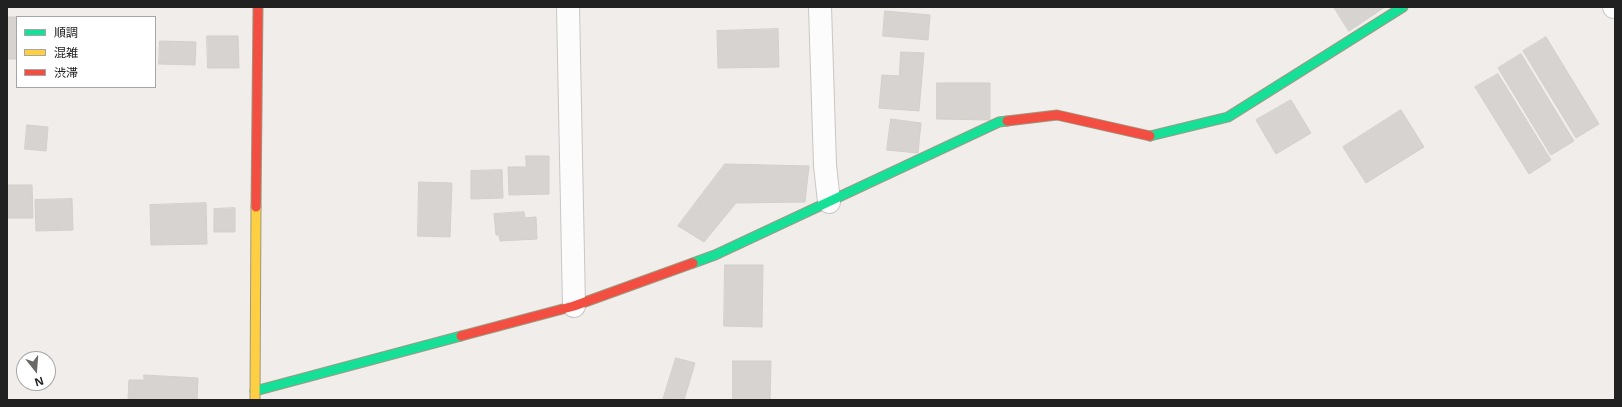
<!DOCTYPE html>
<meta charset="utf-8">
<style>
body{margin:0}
#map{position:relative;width:1622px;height:407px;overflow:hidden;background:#f0edea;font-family:"Open Sans","Noto Sans JP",sans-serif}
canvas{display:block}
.frame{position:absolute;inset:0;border:8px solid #212121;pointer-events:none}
.legend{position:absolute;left:16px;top:16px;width:140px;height:72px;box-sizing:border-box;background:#fff;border:1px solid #a6a6a6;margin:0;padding:5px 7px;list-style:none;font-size:12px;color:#212121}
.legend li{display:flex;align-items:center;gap:8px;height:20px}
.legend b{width:20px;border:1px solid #a6a6a6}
.north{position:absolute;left:16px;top:351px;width:40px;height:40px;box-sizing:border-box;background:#fff;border:1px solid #a6a6a6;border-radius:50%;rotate:163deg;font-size:11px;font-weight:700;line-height:16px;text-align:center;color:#212121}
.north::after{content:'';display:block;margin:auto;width:14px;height:18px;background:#696867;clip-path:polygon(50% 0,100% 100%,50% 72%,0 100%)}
</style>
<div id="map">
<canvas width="1622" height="407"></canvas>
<div class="frame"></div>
<ul class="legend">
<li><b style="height:5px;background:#16e098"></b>順調</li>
<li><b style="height:5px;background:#ffcf43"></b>混雑</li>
<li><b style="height:5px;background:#f24e42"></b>渋滞</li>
</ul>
<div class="north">N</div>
</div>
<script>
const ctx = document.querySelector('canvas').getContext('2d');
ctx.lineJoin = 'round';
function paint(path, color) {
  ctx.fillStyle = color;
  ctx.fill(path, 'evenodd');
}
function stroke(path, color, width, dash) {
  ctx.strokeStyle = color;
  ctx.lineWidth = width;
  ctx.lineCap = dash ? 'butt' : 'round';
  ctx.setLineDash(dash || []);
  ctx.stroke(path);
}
const building = new Path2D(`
 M1334,7h51l-36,24z
 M885,11l45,4 -2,25 -45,-4z
 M7,17h10v42h-10z
 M778,29l1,38 -61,1 -1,-37z
 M207,36h31l1,32h-31z
 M1546,37l53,87 -23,14 -53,-87z
 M160,41l36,1 -1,23 -36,-1z
 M901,52l23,1 -5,58 -40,-3 3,-33 17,1z
 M1521,54l53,87 -23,14 -53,-87z
 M1498,74l53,86 -22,14 -54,-87z
 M937,83h53v37l-53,-1z
 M1291,100l20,33 -35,21 -20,-34z
 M1401,110l23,37 -58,36 -23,-36z
 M891,119l30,4 -3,30 -31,-3z
 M27,125l21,2 -2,24 -21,-2z
 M526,156h23v38l-40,1 -1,-28h18z
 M725,164l84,2 -4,36 -69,1 -32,39 -26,-16z
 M502,170l1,28 -32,1v-28z
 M419,182l33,1 -2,54 -32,-1z
 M7,185h25l1,33h-26z
 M72,199l1,31 -37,1 -1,-31z
 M206,203l1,41 -56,1 -1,-40z
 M235,208v24h-21v-23z
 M524,212l1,6 11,-1 1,22 -37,2 -1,-6h-3l-2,-21z
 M725,265h38l-1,62 -38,-1z
 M676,358l19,5 -11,37h-21z
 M733,361h38l-1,39h-37z
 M144,375l54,3 -1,22h-69l1,-20h15z`);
const street = new Path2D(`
 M568,7l6,299
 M820,7l5,158 4,37
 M1614,7h1`);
const fast = new Path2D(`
 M1150,136l78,-19 175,-110
 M693,263l22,-8 284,-133 8,-1
 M255,391l206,-55`);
const slow = new Path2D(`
 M255,400l1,-193`);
const jam = new Path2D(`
 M1007,121l50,-6 93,21
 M256,207l2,-200
 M461,336l113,-30 119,-43`);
paint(building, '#d7d3d1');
stroke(building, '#d3cfcb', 1);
stroke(street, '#c8c7c6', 24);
stroke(fast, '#9b9a81', 11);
stroke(slow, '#9b9a81', 11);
stroke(jam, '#9b9a81', 11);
stroke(street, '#fdfcfc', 22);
stroke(fast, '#16e098', 9);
stroke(slow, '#ffcf43', 9);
stroke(jam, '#f24e42', 9);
</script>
